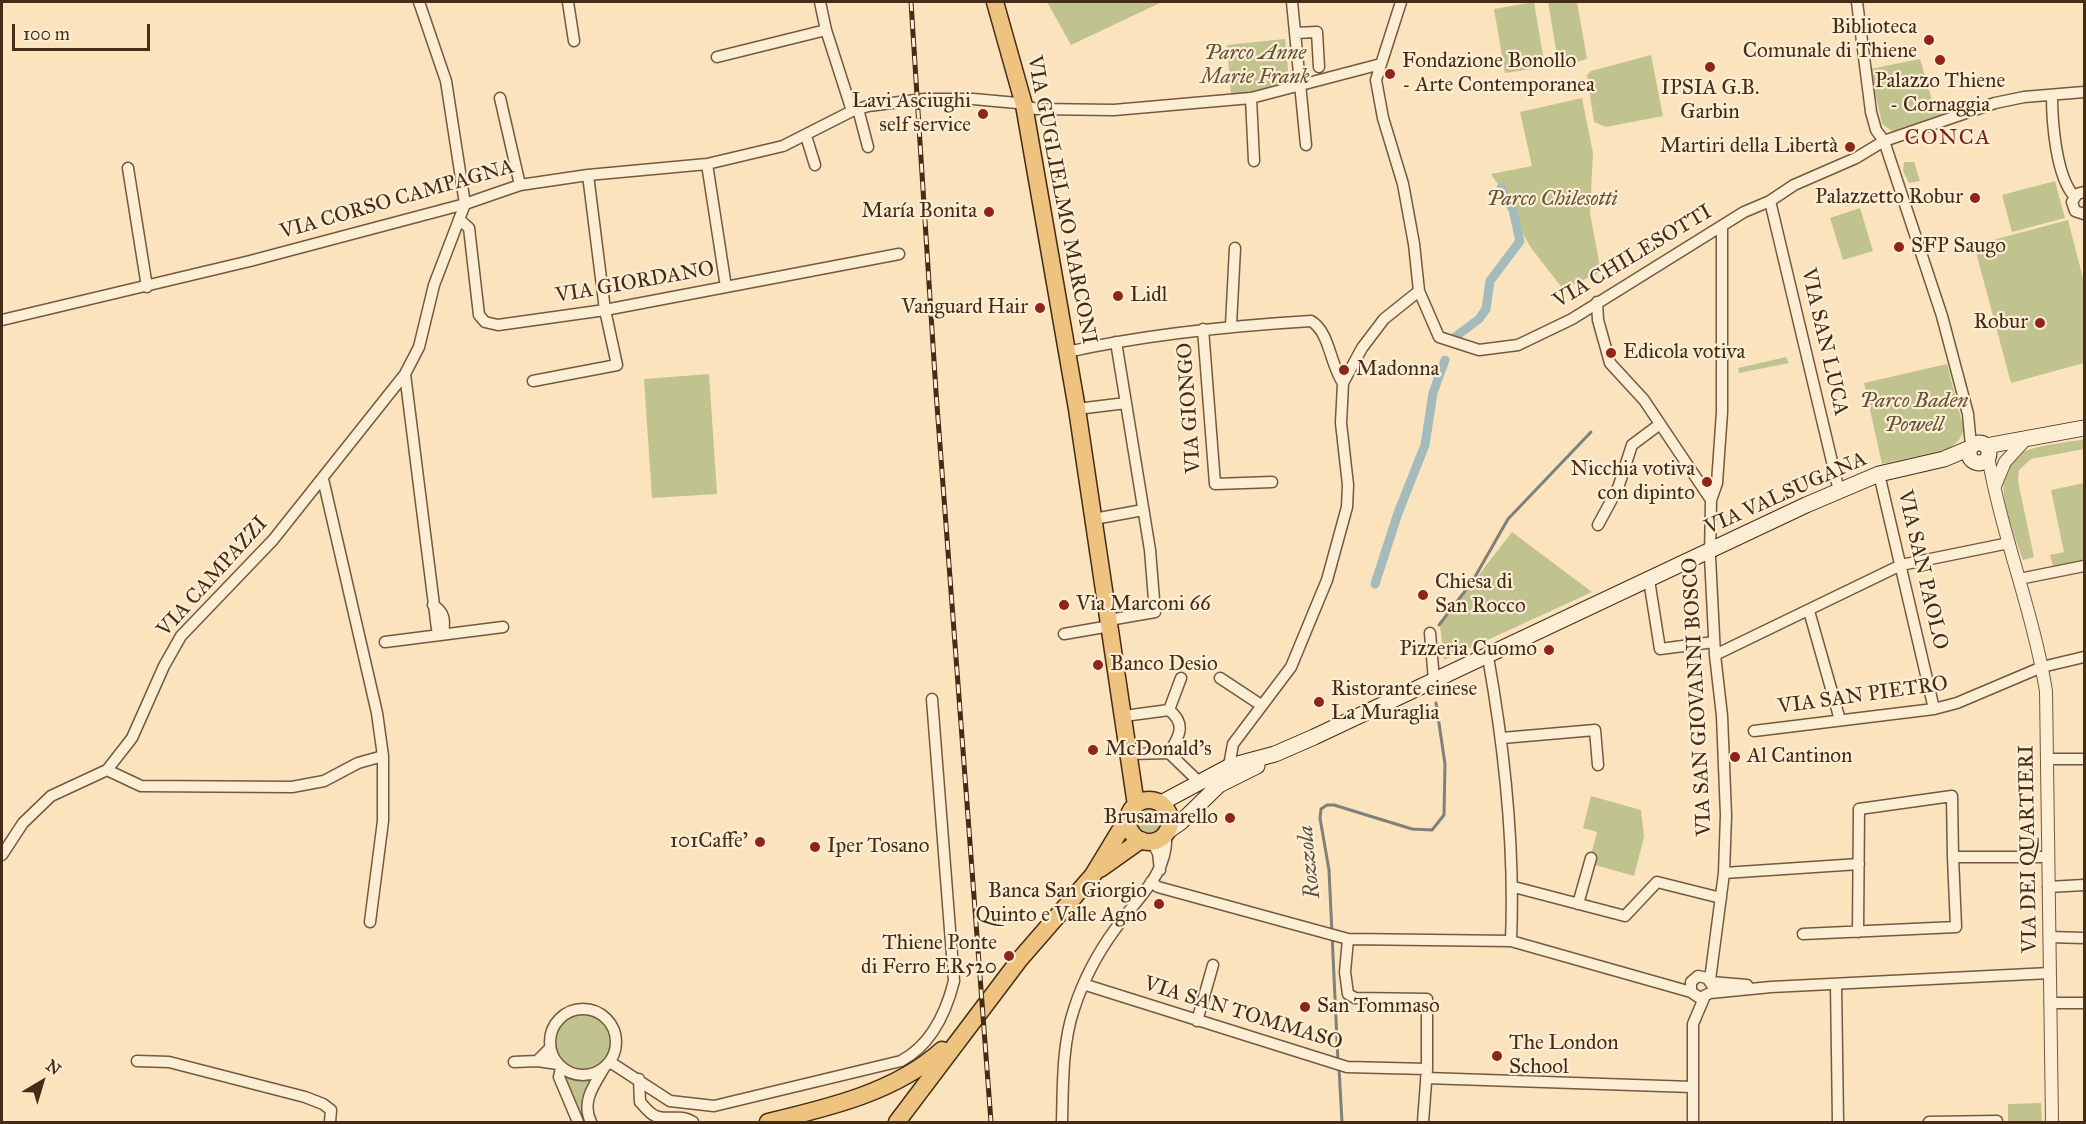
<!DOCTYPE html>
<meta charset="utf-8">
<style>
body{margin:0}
#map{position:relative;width:2086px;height:1124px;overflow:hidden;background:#fbe3be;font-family:"IM FELL Great Primer",serif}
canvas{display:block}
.frame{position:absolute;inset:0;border:3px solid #462b16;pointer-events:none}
.north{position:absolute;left:12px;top:1052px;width:60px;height:60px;-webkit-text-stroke:4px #fcedd5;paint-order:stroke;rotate:38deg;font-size:16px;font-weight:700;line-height:24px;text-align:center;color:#462b16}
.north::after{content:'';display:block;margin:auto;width:21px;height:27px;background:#462b16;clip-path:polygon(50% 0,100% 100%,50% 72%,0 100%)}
.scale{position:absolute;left:12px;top:24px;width:138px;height:27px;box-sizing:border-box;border:3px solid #462b16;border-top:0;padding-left:8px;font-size:18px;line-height:21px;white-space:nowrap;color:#462b16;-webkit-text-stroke:4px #fcedd5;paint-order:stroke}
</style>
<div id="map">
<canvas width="2086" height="1124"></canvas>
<div class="frame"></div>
<div class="north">N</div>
<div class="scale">100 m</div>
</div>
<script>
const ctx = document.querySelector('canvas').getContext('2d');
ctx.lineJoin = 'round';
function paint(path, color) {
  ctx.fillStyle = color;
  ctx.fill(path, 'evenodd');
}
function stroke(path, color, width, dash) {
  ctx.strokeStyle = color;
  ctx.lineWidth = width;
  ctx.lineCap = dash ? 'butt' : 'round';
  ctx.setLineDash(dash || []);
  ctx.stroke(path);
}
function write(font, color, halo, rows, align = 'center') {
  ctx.font = font + ' "IM FELL Great Primer",serif';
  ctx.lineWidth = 4.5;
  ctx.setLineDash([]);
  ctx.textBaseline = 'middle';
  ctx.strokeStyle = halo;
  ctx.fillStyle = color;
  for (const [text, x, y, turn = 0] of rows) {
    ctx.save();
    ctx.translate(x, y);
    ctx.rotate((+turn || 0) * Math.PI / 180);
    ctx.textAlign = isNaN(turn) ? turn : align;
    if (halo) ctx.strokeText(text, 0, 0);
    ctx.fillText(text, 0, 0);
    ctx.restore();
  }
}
const green = new Path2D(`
 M1047,2h115l-91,43z
 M1534,2l11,65 -40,6 -11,-64z
 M1548,2h29l10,57 -28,8z
 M1285,39l4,41 -24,9 -34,6 -4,-50z
 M1651,55l12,61 -57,11 -12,-5 -7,-47 4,-4z
 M1920,59l14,48 7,-2 4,10 -53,16 -10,-7 -12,-55z
 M1582,98l11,55 -3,60 11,59 -38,17 -32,-41 -11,-20 -5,-19 -24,-35 41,-8 -12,-54z
 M1904,162h10l6,19 -11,2 -6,-12z
 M2055,181l10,37 -53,14 -10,-37z
 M1860,208l13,43 -30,9 -13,-42z
 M2068,220l16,62v81l-73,20 -37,-138z
 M1786,357l3,6 -50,10 -1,-5z
 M1947,364l17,66 -5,10 -10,9 -67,15 -18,-81z
 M709,374l8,120 -65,4 -8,-119z
 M2084,439v10l-53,10 -12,11 -1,11 16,76 -11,3c-9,-29 -40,-93 2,-109 18,-7 41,-8 59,-12z
 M2084,483v77l-31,7 -3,-12 14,-3 -13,-62z
 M1512,532l80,60 -148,68 -4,-35z
 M1591,796l50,14 3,27 -10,39 -39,-11 2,-9 -6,-1 6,-23 -14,-4z
 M1137 822a13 13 0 1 1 26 0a13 13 0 1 1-26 0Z
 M556 1042a27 27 0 1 1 54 0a27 27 0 1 1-54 0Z
 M564,1076l26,6 -8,17 3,23 -19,-36z
 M2041,1103l1,19h-34v-18z`);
const stream = new Path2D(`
 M1439,625l33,-43 36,-63 83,-87
 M1338,1062l-9,-192 -9,-52 1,-9 6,-4h7l78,24 20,1 12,-15 1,-51 -9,-61
 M1339,1068l3,54`);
const canal = new Path2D(`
 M1455,337l24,-18 7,-10 4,-28 30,-40 -7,-31 -12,-22
 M1375,584l23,-71 27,-68 8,-52 12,-33`);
const minor = new Path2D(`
 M568,2l6,39
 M820,2l6,28 26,81
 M1292,2l14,143
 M1401,2l-25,78 7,38 20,66 11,60 5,47 20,46 40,13 39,-5 54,-26 172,-107 26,-11 24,-16 62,-27 28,-17 111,-38 29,-6 60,-5
 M1857,2l14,110 5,18 8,11 58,175 26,98 3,32
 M1295,33l22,-1 2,35
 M717,57l109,-27
 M2052,96c0,26 4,80 22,100
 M500,98l20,87
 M1251,98l3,63
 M858,109l10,38
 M806,136l9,29
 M707,164l19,123
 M128,168l19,119
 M2084,192l-7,2 -5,8 3,9 9,3
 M1770,201l69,290
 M459,219l10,9 10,87 6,7 13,3 107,-15 294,-56
 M1597,302l1,18 12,43 34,37 67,100
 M2,320l248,-59 215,-57 55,-19 68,-10 119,-11 76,-18 69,-35 16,-5 56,-7h49l44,4 19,6 78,1 137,-12 130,-34
 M1231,325l4,-77
 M1203,329l12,155 57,-2
 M1067,352c81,-18 161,-26 244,-31 19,11 19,44 32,62
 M405,374l32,255 6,5
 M533,381l84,-16 -12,-55 -17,-135
 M1077,409l49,-6
 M1879,474l55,235
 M323,479l54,234 6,43v65l-13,101
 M1094,519l49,-9
 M1598,525l20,-37 14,-43 28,-21
 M2019,579l65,-13
 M1649,580l11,69 54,-7
 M433,605c12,8 12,15 10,29
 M1809,611l31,109
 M1109,620l46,-8 -5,-62 -34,-208
 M1430,633l4,47
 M1064,634l46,-8
 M385,642l118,-15
 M1715,655l186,-90 108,-22
 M1488,657c17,95 27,188 23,284
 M1220,678l41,27
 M1169,710l12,-32
 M1124,716l45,-6c18,14 10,27 0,43
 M1754,731l180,-22 23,-6 85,-36 42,-10
 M1502,738l93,-8 3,35
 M1169,753l29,28
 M1129,754l40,-1
 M2047,759h37
 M107,770l34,16 151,1 32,-6 34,-18 25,-7
 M1228,771l5,-27 58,-77 36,-87 20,-73 1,-22 -7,-62 2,-40 19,-35 22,-29 35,-28
 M1152,842l6,11 2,17
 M2,855l21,-32 28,-27 56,-26 25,-32 32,-72 17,-30 92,-96 132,-166 14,-27 15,-62 31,-81 -19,-123 -27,-79
 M1724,873l135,-9
 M1151,882l7,5 190,52 163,2 180,51 9,6 10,-5 61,-6 279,-14
 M1514,887l111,29 32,-34 64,16
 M2048,887l36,-2
 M1578,904l13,-46
 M1858,932l1,-123 93,-13 1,61h95
 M1803,934l153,-7 -3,-70
 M2050,937l34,1
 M1348,939l-3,33 3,22 7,4 72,1v70l-4,53
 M1710,980l14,-107 2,-58 -4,-99 -7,-61 -5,-98 1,-57 6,-17 5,-71v-185
 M1711,982l36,3
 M1836,984l2,138
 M1086,985l261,82 80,2
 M1691,992v-10l7,-6 9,2 5,7
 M2050,1003h34
 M550 1042a33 33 0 1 1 66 0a33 33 0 1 1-66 0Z
 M1197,1021l16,-56
 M550,1048l-13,13 21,3
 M137,1061l32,1 136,35 18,7 8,6 -1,12
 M514,1062l23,-1
 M610,1062l60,39 44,5 187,-45c30,-16 45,-48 53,-80l-22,-282
 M561,1068l-2,9 19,45
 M1426,1078l266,9
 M639,1079l1,23c5,5 11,14 19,15 13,3 22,-3 34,5
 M591,1122c-10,-20 3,-37 13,-54
 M1062,1122c1,-36 0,-78 12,-113 9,-28 25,-58 42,-81 21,-30 53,-55 50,-94
 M1693,1122v-98l11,-26
 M1929,1122l68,-1`);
const tertiary = new Path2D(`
 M1988,456c14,80 45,155 58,235l6,431
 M1995,486l10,-24 20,-22`);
const secondary = new Path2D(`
 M1969 453a10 10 0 1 1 20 0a10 10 0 1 1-20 0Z
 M1986,446l98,-18
 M1161,803l69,-37 45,-12 39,-17 492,-232 73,-31 65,-15 26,-11
 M1168,831l13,-9 38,-37 38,-19`);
const primary = new Path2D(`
 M995,2l29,103 53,304 59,396
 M1128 821a21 21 0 1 1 42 0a21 21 0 1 1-42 0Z
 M1100,869l41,-29
 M768,1122c59,-14 128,-30 174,-72
 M897,1122l123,-163 73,-84 37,-61`);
const rail = new Path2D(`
 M911,2l25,390 55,730`);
const markers = [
 [1929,40,6,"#8f2418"],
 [1940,60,6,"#8f2418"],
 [1710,67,6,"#8f2418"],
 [1390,74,6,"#8f2418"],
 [983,114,6,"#8f2418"],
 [1850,147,6,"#8f2418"],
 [1975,198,6,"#8f2418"],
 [989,212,6,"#8f2418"],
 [1899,247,6,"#8f2418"],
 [1118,296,6,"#8f2418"],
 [1040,308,6,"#8f2418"],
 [2040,323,6,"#8f2418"],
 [1611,353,6,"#8f2418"],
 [1344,370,6,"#8f2418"],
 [1707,482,6,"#8f2418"],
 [1423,595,6,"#8f2418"],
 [1064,605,6,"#8f2418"],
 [1549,650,6,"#8f2418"],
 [1098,665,6,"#8f2418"],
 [1319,702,6,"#8f2418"],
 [1093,750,6,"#8f2418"],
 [1735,757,6,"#8f2418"],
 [1230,818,6,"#8f2418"],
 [760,842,6,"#8f2418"],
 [815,847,6,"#8f2418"],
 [1159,904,6,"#8f2418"],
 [1009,956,6,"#8f2418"],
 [1305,1007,6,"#8f2418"],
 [1497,1056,6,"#8f2418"]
];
const poiNames = [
 ["Biblioteca",1917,28,"right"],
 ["Comunale di Thiene",1917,52,"right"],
 ["Fondazione Bonollo",1402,62],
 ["- Arte Contemporanea",1402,86],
 ["Palazzo Thiene",1940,82,"center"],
 ["- Cornaggia",1940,106,"center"],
 ["IPSIA G.B.",1710,89,"center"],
 ["Garbin",1710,113,"center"],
 ["Lavi Asciughi",971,102,"right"],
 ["self service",971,126,"right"],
 ["Martiri della Libertà",1838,147,"right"],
 ["Palazzetto Robur",1963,198,"right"],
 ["María Bonita",977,212,"right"],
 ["SFP Saugo",1911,247],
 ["Lidl",1130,296],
 ["Vanguard Hair",1028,308,"right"],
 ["Robur",2028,323,"right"],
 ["Edicola votiva",1623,353],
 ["Madonna",1356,370],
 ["Nicchia votiva",1695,470,"right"],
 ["con dipinto",1695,494,"right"],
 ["Chiesa di",1435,583],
 ["San Rocco",1435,607],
 ["Via Marconi 66",1076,605],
 ["Pizzeria Cuomo",1537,650,"right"],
 ["Banco Desio",1110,665],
 ["Ristorante cinese",1331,690],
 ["La Muraglia",1331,714],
 ["McDonald's",1105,750],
 ["Al Cantinon",1747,757],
 ["Brusamarello",1218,818,"right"],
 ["101Caffe'",748,842,"right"],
 ["Iper Tosano",827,847],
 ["Banca San Giorgio",1147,892,"right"],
 ["Quinto e Valle Agno",1147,916,"right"],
 ["Thiene Ponte",997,944,"right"],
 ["di Ferro ER520",997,968,"right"],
 ["San Tommaso",1317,1007],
 ["The London",1509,1044],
 ["School",1509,1068]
];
const parkNames = [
 ["Parco Anne",1255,54],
 ["Marie Frank",1255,78],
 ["Parco Chilesotti",1552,200],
 ["Parco Baden",1914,402],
 ["Powell",1914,426]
];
const streetNames = [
 ["VIA CORSO CAMPAGNA",397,200,-16],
 ["VIA GUGLIELMO MARCONI",1061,200,79],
 ["VIA CHILESOTTI",1633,257,-31],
 ["VIA GIORDANO",635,283,-10],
 ["VIA SAN LUCA",1824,342,77],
 ["VIA GIONGO",1190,408,-94],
 ["VIA VALSUGANA",1786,494,-24],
 ["VIA SAN PAOLO",1922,570,77],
 ["VIA CAMPAZZI",213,577,-48],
 ["VIA SAN PIETRO",1863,696,-8],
 ["VIA SAN GIOVANNI BOSCO",1698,697,-93],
 ["VIA DEI QUARTIERI",2029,849,-91],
 ["VIA SAN TOMMASO",1243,1014,17]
];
const neighbourhoodNames = [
 ["CONCA",1948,139]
];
const waterNames = [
 ["Rozzola",1310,862,-96]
];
paint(green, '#c1c38f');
stroke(stream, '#7e817a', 3);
stroke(canal, '#a3bbbc', 9);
stroke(minor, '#735940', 13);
stroke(tertiary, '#735940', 14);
stroke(secondary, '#462b16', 17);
stroke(primary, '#462b16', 19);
stroke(minor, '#fcedd5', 10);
stroke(tertiary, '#fcedd5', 12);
stroke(secondary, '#fcedd5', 15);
stroke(primary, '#eec27f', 16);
stroke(rail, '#462b16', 5);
stroke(rail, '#fcedd5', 3, [9]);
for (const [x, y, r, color] of markers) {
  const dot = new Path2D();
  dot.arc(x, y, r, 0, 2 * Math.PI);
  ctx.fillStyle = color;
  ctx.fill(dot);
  stroke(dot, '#fcedd5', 2);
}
write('21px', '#462b16', '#fcedd5', poiNames, 'left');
write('italic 21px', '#655134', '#fcedd5', parkNames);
write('21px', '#462b16', '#fcedd5', streetNames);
ctx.letterSpacing = '1.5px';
write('22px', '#7a1f14', '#fcedd5', neighbourhoodNames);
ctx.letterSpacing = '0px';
write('italic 22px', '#5d4f40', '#fcedd5', waterNames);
</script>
